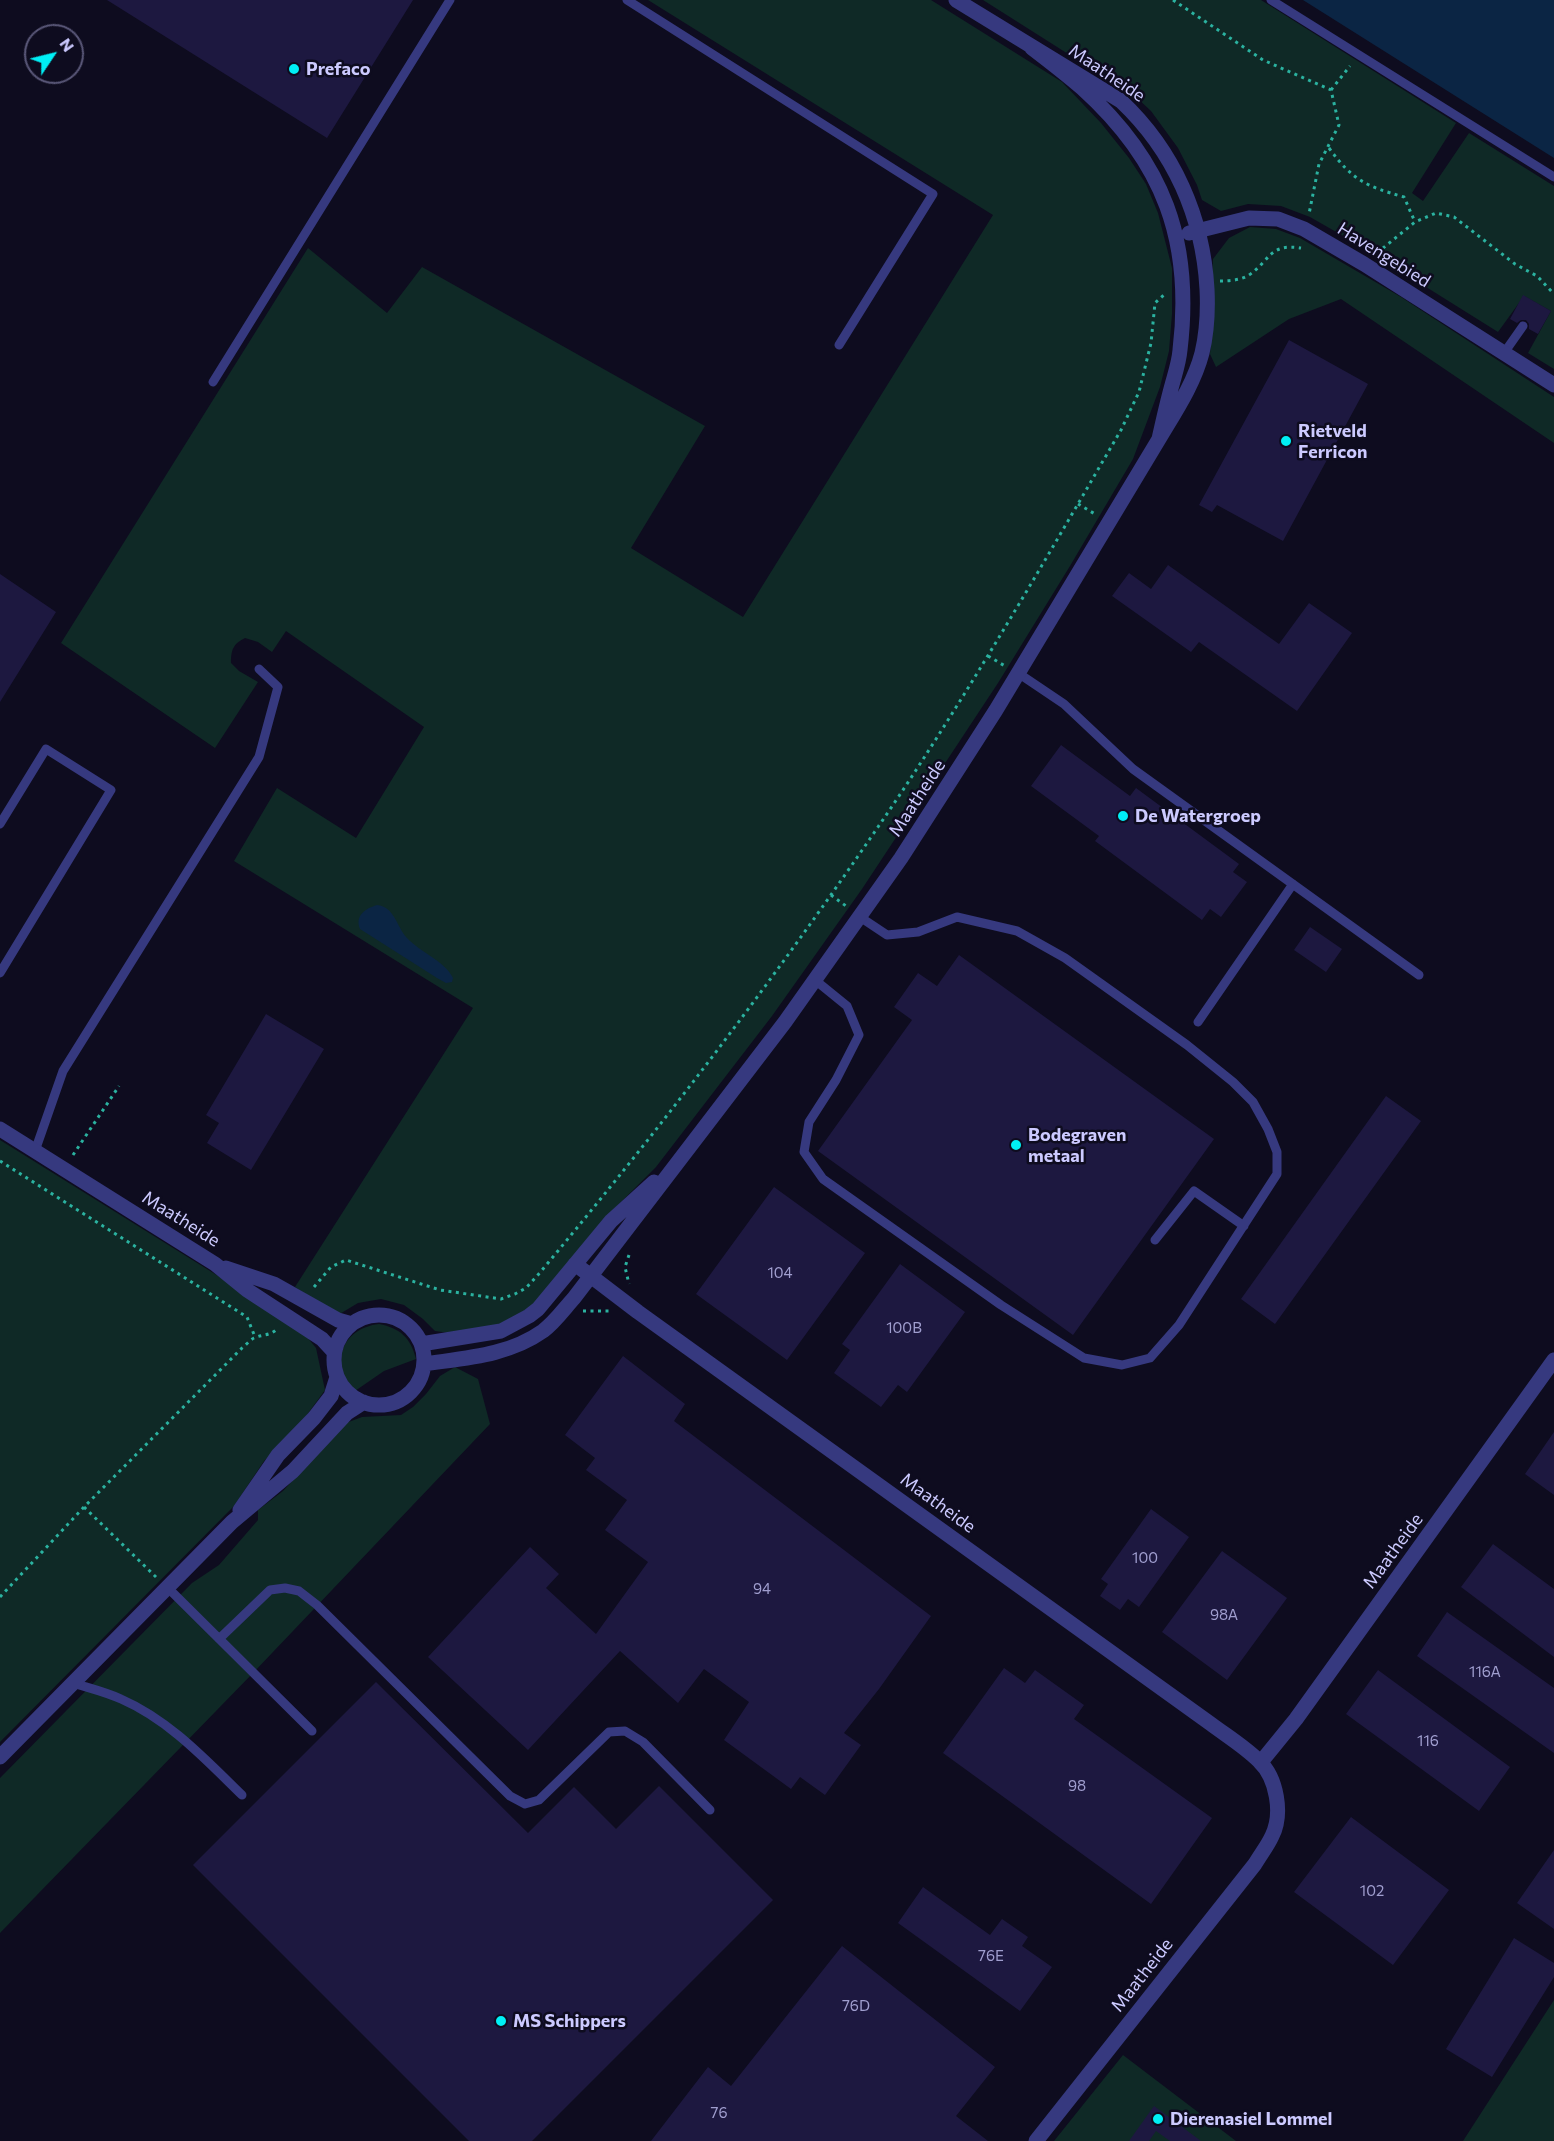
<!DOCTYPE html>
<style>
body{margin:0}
#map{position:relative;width:1554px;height:2141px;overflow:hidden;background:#0e0c1f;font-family:Commissioner,sans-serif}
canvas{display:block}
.north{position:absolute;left:24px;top:24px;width:60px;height:60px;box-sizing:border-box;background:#0e0c1f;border:2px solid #5a5879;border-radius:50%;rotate:55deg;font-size:16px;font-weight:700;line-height:24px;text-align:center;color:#cccaff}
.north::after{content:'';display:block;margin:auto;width:21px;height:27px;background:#00eff5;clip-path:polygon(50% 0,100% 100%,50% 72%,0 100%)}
</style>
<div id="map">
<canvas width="1554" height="2141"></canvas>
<div class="north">N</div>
</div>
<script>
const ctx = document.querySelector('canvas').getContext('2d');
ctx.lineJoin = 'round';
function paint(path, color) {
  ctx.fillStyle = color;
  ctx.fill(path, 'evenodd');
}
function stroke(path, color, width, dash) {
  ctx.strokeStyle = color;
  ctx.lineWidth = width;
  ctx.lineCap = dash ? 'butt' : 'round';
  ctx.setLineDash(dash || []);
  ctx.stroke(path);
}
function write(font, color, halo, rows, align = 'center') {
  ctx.font = font + ' Commissioner,sans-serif';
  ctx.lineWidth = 5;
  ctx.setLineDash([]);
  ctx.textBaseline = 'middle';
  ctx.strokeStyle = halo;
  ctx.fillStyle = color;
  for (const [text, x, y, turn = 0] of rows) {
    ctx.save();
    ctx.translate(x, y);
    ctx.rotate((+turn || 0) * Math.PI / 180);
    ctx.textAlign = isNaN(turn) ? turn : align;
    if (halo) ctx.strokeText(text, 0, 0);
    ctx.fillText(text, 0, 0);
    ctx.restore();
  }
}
const green = new Path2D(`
 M648,0h283l131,82 39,41 28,35 17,26 12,29 14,55v46l-3,37 -9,36 -27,72 -63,107 -72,117 -136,206 -90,127 -116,151 -50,50 -76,93 -31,16 -49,7 -15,-2 -12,-12 -19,-14 -23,-6 -23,4 -20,12 -43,-28 178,-279 -239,-147 43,-73 79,50 68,-111 -138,-96 -14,21 -14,-10 -13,-4c-12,6 -14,12 -14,25l8,8 19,11 -43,66 -154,-105 247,-395 79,65 35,-46 283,159 -74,122 112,69 250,-402z
 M983,0h278l195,123 -44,70 11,8 46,-68 85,53v183l-26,-16 23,-42 -27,-15 -26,36 -139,-87 -49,-28 -29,-11 -33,-2 -27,7 -19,-11 -5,-15 -19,-37 -27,-37 -15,-14z
 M1250,227l26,2 24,9 101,59 153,100v46l-213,-144 -52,20 -73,48 -6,-13 4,-47 -2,-31 1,-17 16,-21z
 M0,1140l271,169 32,23 13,16 9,42 -24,33 -37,38 -30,45 -234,236z
 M379,1324c21,4 32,14 37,35l-32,12 -29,20c-28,-27 -12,-63 24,-67z
 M455,1367l23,12 12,45 -237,249 -253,260v-155l192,-195 27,-18 39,-45v-10l25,-19 63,-68 16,-6 39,-2 12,-8 13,-13 14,-18z
 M1554,2000v141h-91z
 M1123,2055l113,86h-182z`);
const water = new Path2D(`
 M1303,0h251v158z
 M377,905c18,2 19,21 30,33 14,15 38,23 46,40l-1,4 -6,1 -9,-5 -77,-49c-5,-13 4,-20 17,-24z`);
const building = new Path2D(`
 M107,0h306l-86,138z
 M1523,295l28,16 -13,23 -9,-5v-5l-3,-4h-5l-4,3 -7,-4z
 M1289,340l79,44 -85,157 -66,-36 -5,7 -13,-7z
 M1168,565l111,79 30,-41 43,30 -55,78 -98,-69 -8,10 -79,-56 17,-23 22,16z
 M0,574l56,38 -56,90z
 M1061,745l69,51 6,-8 103,76 -6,8 14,10 -26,35 -11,-8 -8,11 -107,-79 4,-5 -68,-50z
 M1310,927l32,22 -16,23 -32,-22z
 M959,955l255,184 -141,196 -255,-184 94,-131 -18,-13 24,-34 19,13z
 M266,1014l58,35 -73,121 -44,-27 12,-20 -13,-8z
 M1386,1096l35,25 -146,203 -34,-25z
 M774,1187l91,66 -78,107 -91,-66z
 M900,1264l65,48 -58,80 -9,-7 -17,22 -47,-34 16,-23 -8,-6z
 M623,1356l62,48 -11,17 257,195 -52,73 -35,44 17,12 -36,50 -25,-18 -9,12 -67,-49 25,-38 -45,-33 -26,34 -58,-52 -92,99 -100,-93 102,-110 29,27 -13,14 50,46 52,-72 -43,-32 22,-30 -41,-30 9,-12 -30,-23z
 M1554,1432v63l-29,-21z
 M1151,1509l38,28 -50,70 -11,-8 -8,11 -20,-14 8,-12 -7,-5z
 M1493,1544l61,45v68l-93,-70z
 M1222,1551l65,47 -60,82 -65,-48z
 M1447,1612l107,76v65l-137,-97z
 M1004,1668l21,15 10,-13 49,35 -10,14 138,99 -61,86 -208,-151z
 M1378,1670l132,97 -31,44 -133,-97z
 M376,1682l152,151 46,-46 42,42 43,-43 114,114 -241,241h-63l-276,-276z
 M1351,1817l98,73 -56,75 -99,-73z
 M1554,1850v79l-37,-26z
 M923,1887l67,48 12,-16 26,18 -6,9 30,21 -32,44 -122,-88z
 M1514,1938l40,25v14l-62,100 -46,-28z
 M842,1946l153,121 -39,49 32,25h-337l57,-74 23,19z
 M1154,2106l47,35h-31l-14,-10 -7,10h-20z`);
const path = new Path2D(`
 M1173,0l90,60 68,30 8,35 -20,39 -10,50
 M1331,90l19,-24
 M1329,148c24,33 37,38 75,49l11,25
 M1377,253l38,-31 21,-9 18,4 61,47 22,12 17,18
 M1220,281c10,0 21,-1 29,-6 21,-14 20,-32 52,-27
 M1078,504l17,10
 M988,656l17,10
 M831,895l15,11
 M73,1155l46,-69
 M0,1161l247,156 8,20
 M629,1255l-4,12 4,17
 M314,1287l17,-20 15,-7 94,30 61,9 14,-5 11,-6 11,-12c130,-155 252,-316 364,-483 78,-118 149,-241 220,-363l18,-38 12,-49 4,-40 11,-10
 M583,1311h26
 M84,1507l72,70
 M0,1597l84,-90 158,-159c4,-3 8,-8 12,-10 9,-4 17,-2 24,-10`);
const lane = new Path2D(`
 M627,0l306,194 -94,151
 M1271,0l283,177
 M1504,353l19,-27
 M213,382l237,-382
 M1018,673l46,31 69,65 286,206
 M0,824l46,-75 65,41 -111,183
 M815,980l32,26 12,29 -23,45 -27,42 -5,30 19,27 178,126 83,53 38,7 28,-7 29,-33 98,-151v-22l-9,-23 -15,-27 -20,-20 -46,-37 -122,-87 -48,-27 -60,-14 -39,15 -31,3 -27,-18
 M1198,1022l95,-138
 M35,1151l28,-80 196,-314 19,-70 -19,-18
 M1155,1240l39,-49 50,35
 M167,1587l145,144
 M219,1639l51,-49 15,-2 14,3 18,14 193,191 15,8 14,-4 70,-68 16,-1 18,11 67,68
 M73,1683c16,5 33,9 48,16 48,21 84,60 121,96`);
const street = new Path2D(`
 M956,0l165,101c53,50 82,116 86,188 1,20 0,43 -5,64 -8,31 -27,59 -43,86 4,-18 8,-36 13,-54 3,-11 7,-23 8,-35 13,-109 -16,-188 -98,-262 -16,-14 -33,-27 -50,-40
 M1189,233l60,-15 29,1 26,10 60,35 190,121
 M0,1129l215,135 32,26 75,49 12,13
 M575,1264l63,48 573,412c16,12 34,23 48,37 18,17 24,53 13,75 -4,9 -11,18 -17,28l-219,277
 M226,1268l48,16 64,36 14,4
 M334 1360a45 45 0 1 1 90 0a45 45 0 1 1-90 0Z
 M421,1344l80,-13 28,-15 9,-7 73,-88 43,-39
 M424,1364c40,-6 84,-8 119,-33 12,-9 21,-22 31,-33l211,-276 116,-164 95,-148 163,-271
 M240,1510l38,-55 36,-37 17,-22 6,-19
 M0,1757l232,-235 61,-51 54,-58 17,-11
 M1261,1762l35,-43 258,-359`);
const markers = [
 [294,69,6,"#00eff5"],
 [1286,441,6,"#00eff5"],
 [1123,816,6,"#00eff5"],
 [1016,1145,6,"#00eff5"],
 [501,2021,6,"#00eff5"],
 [1158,2119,6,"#00eff5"]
];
const numberNames = [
 ["104",780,1273],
 ["100B",904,1328],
 ["100",1145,1558],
 ["94",762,1589],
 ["98A",1224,1615],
 ["116A",1485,1672],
 ["116",1428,1741],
 ["98",1077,1786],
 ["102",1372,1891],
 ["76E",991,1956],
 ["76D",856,2006],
 ["76",719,2113]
];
const poiNames = [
 ["Prefaco",306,69],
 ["Rietveld",1298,431],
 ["Ferricon",1298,452],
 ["De Watergroep",1135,816],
 ["Bodegraven",1028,1135],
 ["metaal",1028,1156],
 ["MS Schippers",513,2021],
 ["Dierenasiel Lommel",1170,2119]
];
const streetNames = [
 ["Maatheide",1107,73,34],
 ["Havengebied",1384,255,32],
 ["Maatheide",917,798,-57],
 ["Maatheide",181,1219,32],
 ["Maatheide",938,1503,36],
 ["Maatheide",1393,1551,-54],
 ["Maatheide",1142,1975,-52]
];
paint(green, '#0f2926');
paint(water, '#0b2544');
paint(building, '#1d1840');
stroke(path, '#2bb2a0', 3, [3, 4.5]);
stroke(lane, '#36397f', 9);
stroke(street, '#36397f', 15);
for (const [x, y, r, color] of markers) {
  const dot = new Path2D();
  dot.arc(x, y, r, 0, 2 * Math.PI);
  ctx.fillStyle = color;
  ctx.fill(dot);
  stroke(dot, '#0e0c1f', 2);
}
write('15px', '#a09ecf', null, numberNames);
write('bold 18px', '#cccaff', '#0e0c1f', poiNames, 'left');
write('18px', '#cccaff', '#0e0c1f', streetNames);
</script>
